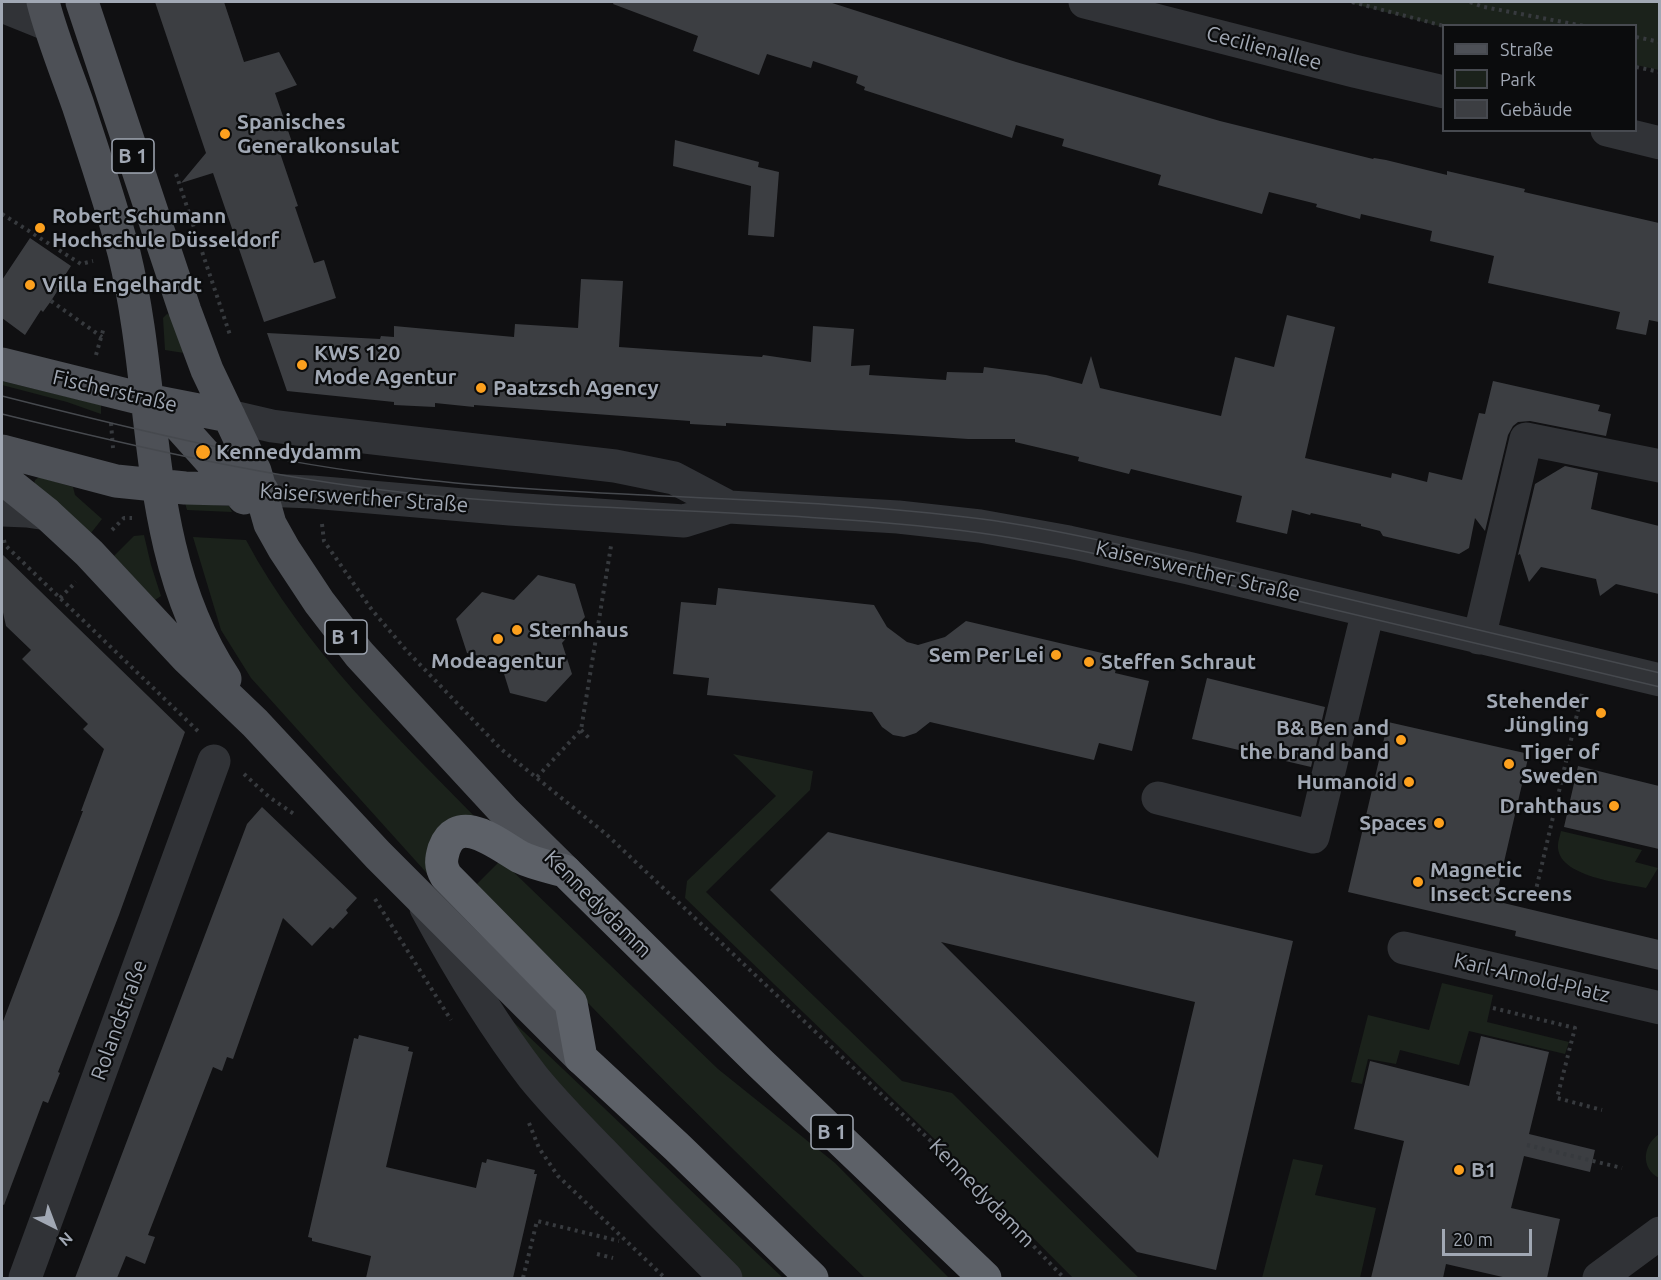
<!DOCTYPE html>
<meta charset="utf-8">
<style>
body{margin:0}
#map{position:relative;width:1661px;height:1280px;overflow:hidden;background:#101012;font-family:Ubuntu,sans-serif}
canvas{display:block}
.frame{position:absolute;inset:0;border:3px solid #a1a8b4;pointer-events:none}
.legend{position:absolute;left:1442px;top:24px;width:195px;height:108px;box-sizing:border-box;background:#0b0c0d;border:2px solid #474a50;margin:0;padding:8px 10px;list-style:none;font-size:18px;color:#a1a8b4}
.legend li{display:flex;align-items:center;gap:12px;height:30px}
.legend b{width:30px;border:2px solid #474a50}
.north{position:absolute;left:24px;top:1196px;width:60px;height:60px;-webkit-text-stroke:4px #0b0c0d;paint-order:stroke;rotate:138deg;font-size:16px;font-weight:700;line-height:24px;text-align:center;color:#a1a8b4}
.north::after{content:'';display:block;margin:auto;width:21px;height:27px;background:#a1a8b4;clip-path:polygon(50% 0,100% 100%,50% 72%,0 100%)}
.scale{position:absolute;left:1442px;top:1229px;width:90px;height:27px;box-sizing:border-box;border:3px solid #a1a8b4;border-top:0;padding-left:8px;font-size:18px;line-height:21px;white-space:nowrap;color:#a1a8b4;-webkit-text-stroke:4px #0b0c0d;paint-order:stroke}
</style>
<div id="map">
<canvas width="1661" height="1280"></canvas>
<div class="frame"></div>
<ul class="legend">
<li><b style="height:8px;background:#4d5056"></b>Straße</li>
<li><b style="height:16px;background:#1b221b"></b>Park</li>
<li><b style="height:16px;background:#3c3e42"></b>Gebäude</li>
</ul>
<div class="north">N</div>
<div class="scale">20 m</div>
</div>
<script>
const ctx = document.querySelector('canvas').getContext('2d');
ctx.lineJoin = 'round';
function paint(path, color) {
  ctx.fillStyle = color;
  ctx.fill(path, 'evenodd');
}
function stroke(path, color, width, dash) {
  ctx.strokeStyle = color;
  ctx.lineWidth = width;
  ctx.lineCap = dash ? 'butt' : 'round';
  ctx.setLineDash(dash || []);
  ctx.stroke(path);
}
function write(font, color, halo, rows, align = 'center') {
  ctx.font = font + ' Ubuntu,sans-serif';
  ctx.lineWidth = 4.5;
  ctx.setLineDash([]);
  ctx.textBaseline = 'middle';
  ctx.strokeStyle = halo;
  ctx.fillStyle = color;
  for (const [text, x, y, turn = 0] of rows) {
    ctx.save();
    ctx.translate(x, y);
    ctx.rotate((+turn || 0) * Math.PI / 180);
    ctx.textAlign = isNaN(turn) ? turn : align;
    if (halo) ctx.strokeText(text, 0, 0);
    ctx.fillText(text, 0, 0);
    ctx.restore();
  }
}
const green = new Path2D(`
 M1347,2h312v68l-23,-5v-39h-192l-1,1z
 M167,314l3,1 14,38 -19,-3 -2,-32z
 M2,381l99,24v9l-34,-12 -65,-17z
 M39,477l34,10 2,8 27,24 -11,14 -57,-49 1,-4z
 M185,503l44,3 3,6 -45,-2z
 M144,535l7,30 10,31 -6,4 -41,-44 20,-20z
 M193,537l53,3c58,109 149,195 235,283l-48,57 -182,-202 -30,-48z
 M733,754l80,17 -3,19 -104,102 196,189 50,12 187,185h-66l-120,-121 -268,-259 2,-17 89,-85z
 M1561,831l81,19 -7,12 23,6 -12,20c-23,-5 -90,-11 -88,-43 0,-4 2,-9 3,-14z
 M501,860l217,209 117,94 114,115h-84c-128,-124 -256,-250 -378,-381l-10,-13z
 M1442,983l51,12 -6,27 82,20 -4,12 -96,-23 -10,34 -59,-15 -4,14 -28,-5 -6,25 -11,-2 17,-67 61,15z
 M504,1013l279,265h-49l-115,-114z
 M1659,1134h1l-1,44c-19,-10 -16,-33 0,-44z
 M1293,1159l30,6 -8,30 61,13 -16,70h-98z`);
const building = new Path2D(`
 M155,2h69l20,60 35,-10 18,33 -22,8 18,52 -14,5 19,56 -3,1 19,56 10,-3 12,38 -72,24 -51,-149 -32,10 25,-30z
 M614,2h215l187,60 204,59 153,38 1,-1 12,2 61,15v-4l78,18 -1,3 135,31v99l-10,-2 -3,15 -30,-6 4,-17 -132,-29 6,-27 -64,-15 2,-10 -71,-17 -1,5 -44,-12 1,-3 -48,-12 -7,22 -104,-29 3,-10 -99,-29 2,-7 -48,-14 -4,13 -148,-48 1,-3 -9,-4 2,-7 -45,-15 -2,7 -44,-14 -8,21 -66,-24 5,-15 -85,-32z
 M675,140l84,22 -1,5 21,5 -5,65 -26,-2 3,-49 -78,-20z
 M30,238l41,28 -15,23 2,1 -7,11 -8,11 -2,-2 -16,25 -23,-17v-38z
 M581,279l42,2 -4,66 143,10 1,-2 48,7 2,-36 41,3 -3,37 19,-1 -1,10 77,5 1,-8 36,1 1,-6 62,8 36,9 9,-28 9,32 121,28 14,-59 39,10 13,-52 48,12 -30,131 86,20 1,-5 35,9 2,-10 33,8 17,-67 6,1 8,-33 107,24 -2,6 13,3 -5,22 -76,-15 -12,1 -5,4 -5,9 -23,96 -10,-13 -6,30 -10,6 -76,-18 -3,-5 -19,-5v-2l-50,-11 -1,2 -18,-5 -5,24 -51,-12 6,-26 -111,-27 -2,5 -51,-13 1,-4 -64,-15v-3h-47l-242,-16v3l-36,-2v-3l-216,-16v2l-39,-4v4l-41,-2v-3l-107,-11 -20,-58 113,6 1,-3 13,1v-11l120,11 1,-13 63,4z
 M1565,466l33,7 -7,36 68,17v68l-43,-10 -16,12 -4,-17 -55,-12 -12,15 -9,-28 -2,1 17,-71z
 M2,554l183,178 -66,183 -61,157 2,1 -12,30 -5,-2 -39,104 -2,-1v-180l81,-213h-2l23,-62 -21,-20 5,-5 -66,-65 9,-9 -25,-24 -4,-18z
 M538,575l37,9 10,33 -23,26 10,31 -26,28 -36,-9 -10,-32 -33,-8 -11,-34 26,-27 32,8z
 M718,588l156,17 13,22 20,15 11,3 27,-8 21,-16 153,36 -4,16 34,8 -17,70 -33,-8 -5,17 -164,-38 -14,11 -12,4 -11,-2 -11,-8 -10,-15 -165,-17 2,-17 -36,-4 8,-72 35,3z
 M1207,678l118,29 -14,60 -119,-28z
 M1388,722l141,32 -34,147 164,39v30l-144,-34 1,-5 -168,-39z
 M1578,766l81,20v63l-95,-22z
 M262,807l95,91 -11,12 2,3 -15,16 -3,-2 -18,19 -29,-28 -50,141 -6,-2 -5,14 -9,-4 -65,168 7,2 -10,27 -19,-8 -9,22h-42l172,-454z
 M828,832l465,109 -77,329 -79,-18 -367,-362zM941,942l254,60 -37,156z
 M359,1035l50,12 -1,4 5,1 -27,115 90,21 6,-26 4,1 1,-4 48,11 -1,4h3l-24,104h-147l5,-22 -59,-15v-3l-4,-1 46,-199 4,1z
 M1481,1036l68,16 -20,82 66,16 -5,22 -66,-16 -13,52 49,11 -13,59h-40l-61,-14 -3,14h-72l33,-137 -50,-12 16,-68 99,25z`);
const path = new Path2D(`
 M1352,2l92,24
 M1470,2l14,5 100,19
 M1636,37l24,5
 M1636,67l24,5
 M176,174l54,161
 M2,214l79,50 12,-3
 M51,301l51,36
 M96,355l8,-28
 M111,423l2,25
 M322,524l2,17 48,69 34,40 95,99 105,85 344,325 114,119
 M112,530l12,-12h8
 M4,540l1,5 196,189
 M60,598l16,-16
 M581,730l9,9
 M244,774l25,23 25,17
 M537,777l44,-47 30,-184
 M1535,894l47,-201
 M375,899l76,121
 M1493,1008l82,20 -18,70 45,12
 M529,1123l10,25 19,28 107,102
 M1527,1145l95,23
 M597,1254l16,4
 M523,1278l14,-57 82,20`);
const minor = new Path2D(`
 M1085,2l269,69 90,21
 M2,6l47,19
 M1607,130l53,13
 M229,416l43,10 39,5 304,35 59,12 55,29
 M262,490l50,2 198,17 174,12 45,-14 169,10 82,9 89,16 119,26 472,112
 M2,510l25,1 20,3
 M1479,638l47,-199 134,27
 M1158,798l155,39 55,-226
 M426,908c32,59 66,116 107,169 21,26 45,50 68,74 41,43 83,85 125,127
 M1404,948l256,60
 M25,1278l189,-517
 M1599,1278l61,-45`);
const major = new Path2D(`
 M43,2c9,35 23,69 35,103 16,49 33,99 46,148 35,142 17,300 101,426
 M82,2l103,309 22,59 48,101 15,53 14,25 35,53 40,52 145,157 61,60
 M2,364l145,36 82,16
 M148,401l28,21 68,76
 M2,451l114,30 69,7 77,2
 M2,478l45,36 42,39 97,104 69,66 123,132 203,203`);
const highway = new Path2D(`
 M812,1278l-135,-131 -96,-89 -10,-55 -125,-127c-6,-10 -5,-17 -2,-27 14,-39 56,-3 76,8 14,7 31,10 45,14l194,191 226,216`);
const tram = new Path2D(`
 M2,396c134,34 268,67 406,82 191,22 384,16 574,41 95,13 189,38 282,60 132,32 264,63 396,94
 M2,414c134,33 269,64 406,79 180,19 362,16 541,36 107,12 211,40 315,64 132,32 264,63 396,94`);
const markers = [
 [225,134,6,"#fca01e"],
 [40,228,6,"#fca01e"],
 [30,285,6,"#fca01e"],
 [302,365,6,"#fca01e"],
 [481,388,6,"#fca01e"],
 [203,452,8,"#fca01e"],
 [517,630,6,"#fca01e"],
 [498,639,6,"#fca01e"],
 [1056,655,6,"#fca01e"],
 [1089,662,6,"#fca01e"],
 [1601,713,6,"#fca01e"],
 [1401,740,6,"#fca01e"],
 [1509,764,6,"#fca01e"],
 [1409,782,6,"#fca01e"],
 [1614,806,6,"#fca01e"],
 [1439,823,6,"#fca01e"],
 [1418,882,6,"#fca01e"],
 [1459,1170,6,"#fca01e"]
];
const shields = [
 [133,156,42],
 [346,637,42],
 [832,1132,42]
];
const shieldNames = [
 ["B 1",133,156],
 ["B 1",346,637],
 ["B 1",832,1132]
];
const streetNames = [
 ["Cecilienallee",1264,48,15],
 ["Fischerstraße",115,391,13],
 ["Kaiserswerther Straße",364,498,4],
 ["Kaiserswerther Straße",1198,571,13],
 ["Kennedydamm",598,904,45],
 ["Karl-Arnold-Platz",1532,978,13],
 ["Rolandstraße",119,1020,-70],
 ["Kennedydamm",982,1193,46]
];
const poiNames = [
 ["Spanisches",237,122],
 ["Generalkonsulat",237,146],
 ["Robert Schumann",52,216],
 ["Hochschule Düsseldorf",52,240],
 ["Villa Engelhardt",42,285],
 ["KWS 120",314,353],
 ["Mode Agentur",314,377],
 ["Paatzsch Agency",493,388],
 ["Kennedydamm",216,452],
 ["Sternhaus",529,630],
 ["Sem Per Lei",1044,655,"right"],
 ["Modeagentur",498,661,"center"],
 ["Steffen Schraut",1101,662],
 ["Stehender",1589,701,"right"],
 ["Jüngling",1589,725,"right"],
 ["B& Ben and",1389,728,"right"],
 ["the brand band",1389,752,"right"],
 ["Tiger of",1521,752],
 ["Sweden",1521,776],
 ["Humanoid",1397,782,"right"],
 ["Drahthaus",1602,806,"right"],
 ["Spaces",1427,823,"right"],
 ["Magnetic",1430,870],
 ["Insect Screens",1430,894],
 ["B1",1471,1170]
];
paint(green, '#1b221b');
paint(building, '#3c3e42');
stroke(path, '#373a3e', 4, [3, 4.5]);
stroke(minor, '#313337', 33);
stroke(major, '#4d5056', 33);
stroke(highway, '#5d6168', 33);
stroke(tram, '#46494e', 1.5);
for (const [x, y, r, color] of markers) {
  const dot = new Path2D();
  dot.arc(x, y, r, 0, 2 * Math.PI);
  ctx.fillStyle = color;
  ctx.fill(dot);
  stroke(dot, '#0b0c0d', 2);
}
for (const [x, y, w] of shields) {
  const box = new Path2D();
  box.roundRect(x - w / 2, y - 17, w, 34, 4.5);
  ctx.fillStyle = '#0b0c0d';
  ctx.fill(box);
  stroke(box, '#a1a8b4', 1.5);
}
write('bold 20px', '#a1a8b4', null, shieldNames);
write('21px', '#a1a8b4', '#0b0c0d', streetNames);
write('bold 21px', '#a1a8b4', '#0b0c0d', poiNames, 'left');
</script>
